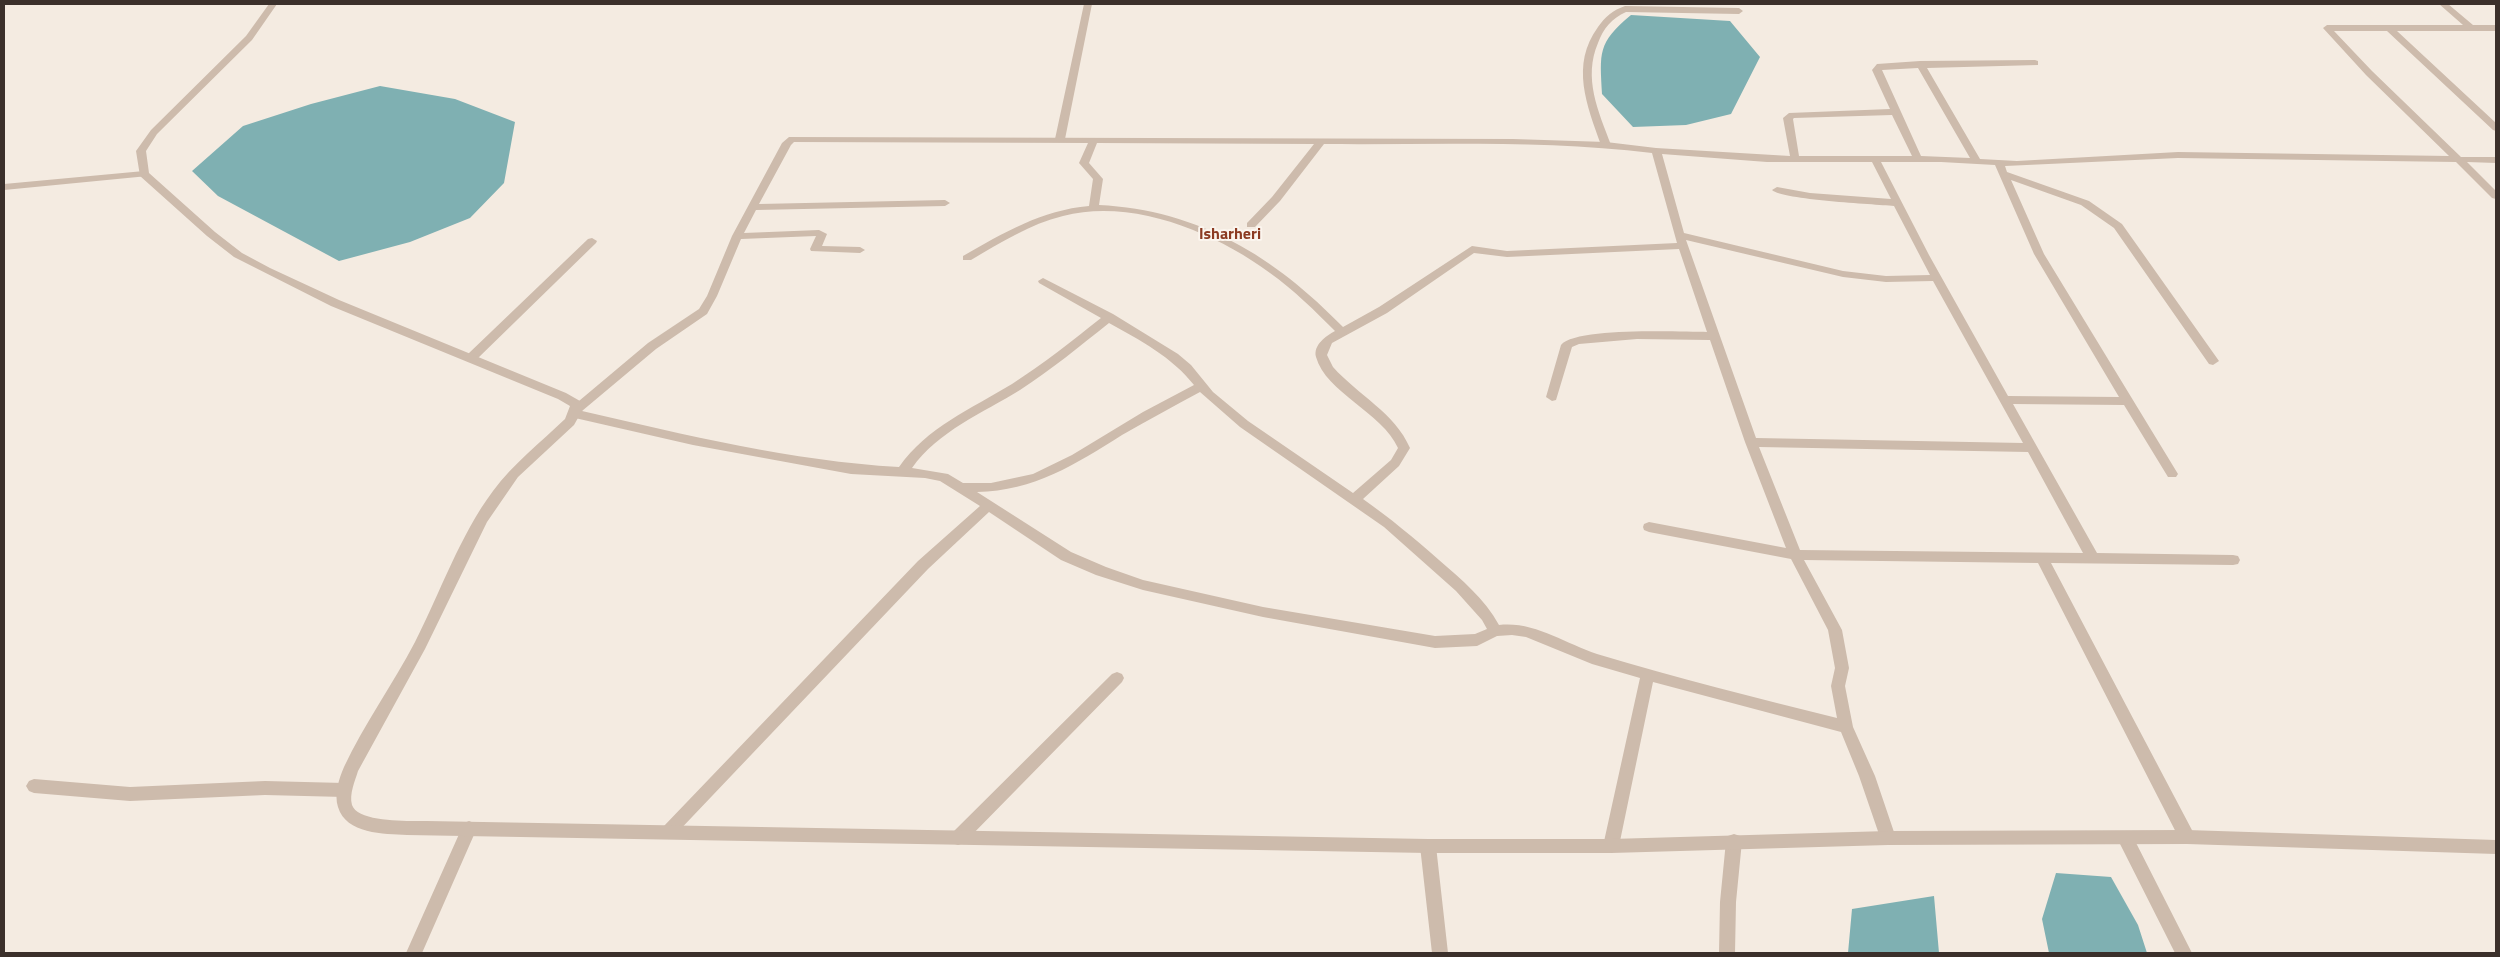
<!DOCTYPE html>
<style>
body{margin:0}
#map{position:relative;width:2500px;height:957px;overflow:hidden;background:#f4ebe1;font-family:"Titillium Web",sans-serif}
canvas{display:block}
.frame{position:absolute;inset:0;border:5px solid #3b302b;pointer-events:none}
</style>
<div id="map">
<canvas width="2500" height="957"></canvas>
<div class="frame"></div>
</div>
<script>
const ctx = document.querySelector('canvas').getContext('2d');
ctx.lineJoin = 'round';
function paint(path, color) {
  ctx.fillStyle = color;
  ctx.fill(path, 'evenodd');
}
function write(font, color, halo, rows, align = 'center') {
  ctx.font = font + ' "Titillium Web",sans-serif';
  ctx.lineWidth = 4;
  ctx.setLineDash([]);
  ctx.textBaseline = 'middle';
  ctx.strokeStyle = halo;
  ctx.fillStyle = color;
  for (const [text, x, y, turn = 0] of rows) {
    ctx.save();
    ctx.translate(x, y);
    ctx.rotate((+turn || 0) * Math.PI / 180);
    ctx.textAlign = isNaN(turn) ? turn : align;
    if (halo) ctx.strokeText(text, 0, 0);
    ctx.fillText(text, 0, 0);
    ctx.restore();
  }
}
const water = new Path2D(`
 M1631,15l99,6 30,36 -29,57 -45,11 -53,2 -31,-33c-2,-41 -5,-51 29,-79z
 M380,86l75,13 60,23 -11,61 -34,35 -60,24 -71,19 -121,-65 -26,-25 51,-45 68,-22z
 M2056,873l55,4 27,48 9,28h-98l-7,-34z
 M1934,896l5,57h-91l4,-44z`);
const service = new Path2D(`
 M1625,6l114,2 4,3 -4,3 -113,-2c-14,6 -23,17 -28,31 -15,35 0,68 13,102l-5,3 -5,-3c-14,-39 -31,-80 -3,-118 7,-10 15,-17 27,-21z`);
const minor = new Path2D(`
 M2439,4h9l25,21h23v6h-99l99,92v8l-3,-1 -106,-99h-53l38,40 89,86h35v6l-29,-1 29,29v8l-4,-1 -36,-36 -278,-4 -173,8 2,6 82,29 33,23 97,137 -6,4 -4,-1 -95,-136 -33,-23 -70,-25 33,74 134,220 -2,3h-8l-44,-72 -111,-1 84,149 136,2 5,1 2,4 -2,4 -5,1 -182,-2 142,269 2,5 -2,5 -6,2 -6,-2 -143,-279 -234,-3 38,70 7,38 -4,18 8,41 22,49 21,62 -2,5 -6,2 -6,-2 -23,-67 -18,-44 -188,-50 -34,164 -2,5 -6,2 -6,-2 -2,-5 37,-168 -48,-14 -66,-27 -14,-2 -15,1 -20,10 -42,2 -172,-31 -120,-27 -47,-15 -35,-15 -72,-48 -61,57 -255,268 -5,2 -5,-2 -3,-5 3,-5 255,-266 62,-55 -40,-25 -15,-3 -74,-4 -158,-29 -118,-27 -6,-4 4,-8 75,-63 51,-34 8,-13 25,-60 50,-93 7,-6 724,2 93,3 50,6 134,8 -7,-38 6,-5 101,-4 -18,-39 5,-6 43,-3 115,-1 3,1v4l-111,3 53,91 37,2 161,-9 271,4 -83,-81 -43,-47 4,-3h136zM1918,68l52,90 -49,-2 -39,-86zM1892,115l20,41h-113l-6,-37 1,-1zM794,142l294,1 -9,20 14,16 -4,27c-47,4 -86,27 -126,50v4h8c29,-17 59,-36 92,-44 70,-18 151,16 207,57 24,17 45,38 65,58 -9,5 -22,14 -19,26 10,36 66,55 82,91l-7,12 -38,33 -105,-72 -35,-29 -22,-27 -13,-11 -65,-40 -70,-36 -5,3 1,2 62,35c-29,23 -58,46 -89,66 -41,25 -85,43 -113,83 -107,-6 -213,-32 -317,-56l74,-62 51,-35 10,-18 24,-57 75,-3 -6,13 1,2 49,2 5,-3 -5,-3 -38,-1 5,-12 -8,-4 -75,3 12,-23 189,-4 5,-3 -5,-3 -186,4 32,-59zM1097,143l217,1 -42,53 -25,26v4h8l25,-26 44,-57c109,1 219,-4 328,9l25,90 -170,8 -35,-5 -93,61 -36,20c-68,-70 -144,-117 -244,-122l4,-26 -14,-16zM1662,154l105,8h105l19,37 -81,-6 -33,-6 -5,3c11,10 101,14 122,16l36,69 -44,1 -43,-5 -159,-38zM1881,162h60l54,3 39,89 85,143 -111,-1 -79,-141zM1686,240l157,37 43,5 47,-1 90,162 -267,-5zM1679,249l28,83c-26,0 -131,-5 -146,13l-15,52 6,4 4,-1 16,-53 7,-3 58,-5 73,1 35,102 41,106 -137,-26 -5,2 -1,3 1,3 5,2 142,27 37,71 7,38 -4,18 6,32c-80,-20 -161,-40 -240,-64 -33,-11 -63,-33 -98,-29 -14,-26 -38,-46 -60,-65 -25,-22 -49,-42 -76,-61l36,-33 11,-18c-15,-35 -52,-53 -77,-81l-6,-12 5,-12 55,-30 87,-60 33,4zM1109,323c31,17 63,34 85,62l-51,27 -71,43 -39,19 -42,9h-28l-15,-9 -36,-6c26,-37 71,-55 108,-78 31,-20 60,-44 89,-67zM1200,392l40,35 144,100 72,64 26,29 5,9 -12,5 -40,2 -172,-29 -120,-27 -37,-13 -35,-15 -94,-60c57,-1 99,-28 145,-57 26,-15 52,-29 78,-43zM1759,447l269,5 55,101 -283,-3z
 M144,171l5,3 -1,2 -144,14v-6z
 M592,238l5,3 -1,2 -120,117h-8l-2,-3 2,-3 120,-115z
 M1117,672l5,2 2,4 -2,4 -158,161 -6,2 -6,-2 -2,-5 2,-5 160,-159z
 M34,779l96,8 135,-6 79,2 5,2 3,5 -3,5 -5,2 -79,-2 -135,6 -96,-8 -5,-2 -3,-5 3,-5z
 M469,821l5,2 3,5 -55,125h-16l58,-130z
 M2125,831l6,2 61,120h-17l-58,-115 2,-5z
 M1734,834l6,2 2,5 -6,61 -1,51h-16l1,-51 6,-61 2,-5z
 M1428,839l6,2 2,5 12,107h-16l-12,-107 2,-5z`);
const tertiary = new Path2D(`
 M269,4h8l-25,36 -95,94 -11,17 3,22 66,59 27,21 28,15 69,32 227,93 14,8 3,8 -9,16 -56,52 -31,45 -62,127 -67,122c-3,10 -9,23 -6,34 6,18 60,16 75,16l1001,18h183l277,-8 299,-1 309,10v14l-309,-10 -299,1 -277,8h-183l-1021,-18c-23,-1 -61,-1 -69,-28 -4,-12 1,-29 6,-40 20,-43 49,-83 71,-125 25,-49 45,-107 78,-151 20,-27 48,-49 72,-72l5,-13 -12,-7 -227,-93 -97,-49 -27,-21 -67,-60 -4,-25 15,-21 95,-94z
 M1084,4h8l-27,135 -5,3 -5,-3z`);
const quarterNames = [
 ["Isharheri",1230,235]
];
paint(water, '#7fb0b2');
paint(service, '#cdbbac');
paint(minor, '#cdbbac');
paint(tertiary, '#cdbbac');
write('bold 16px', '#8c3b22', '#fbf5ee', quarterNames);
</script>
